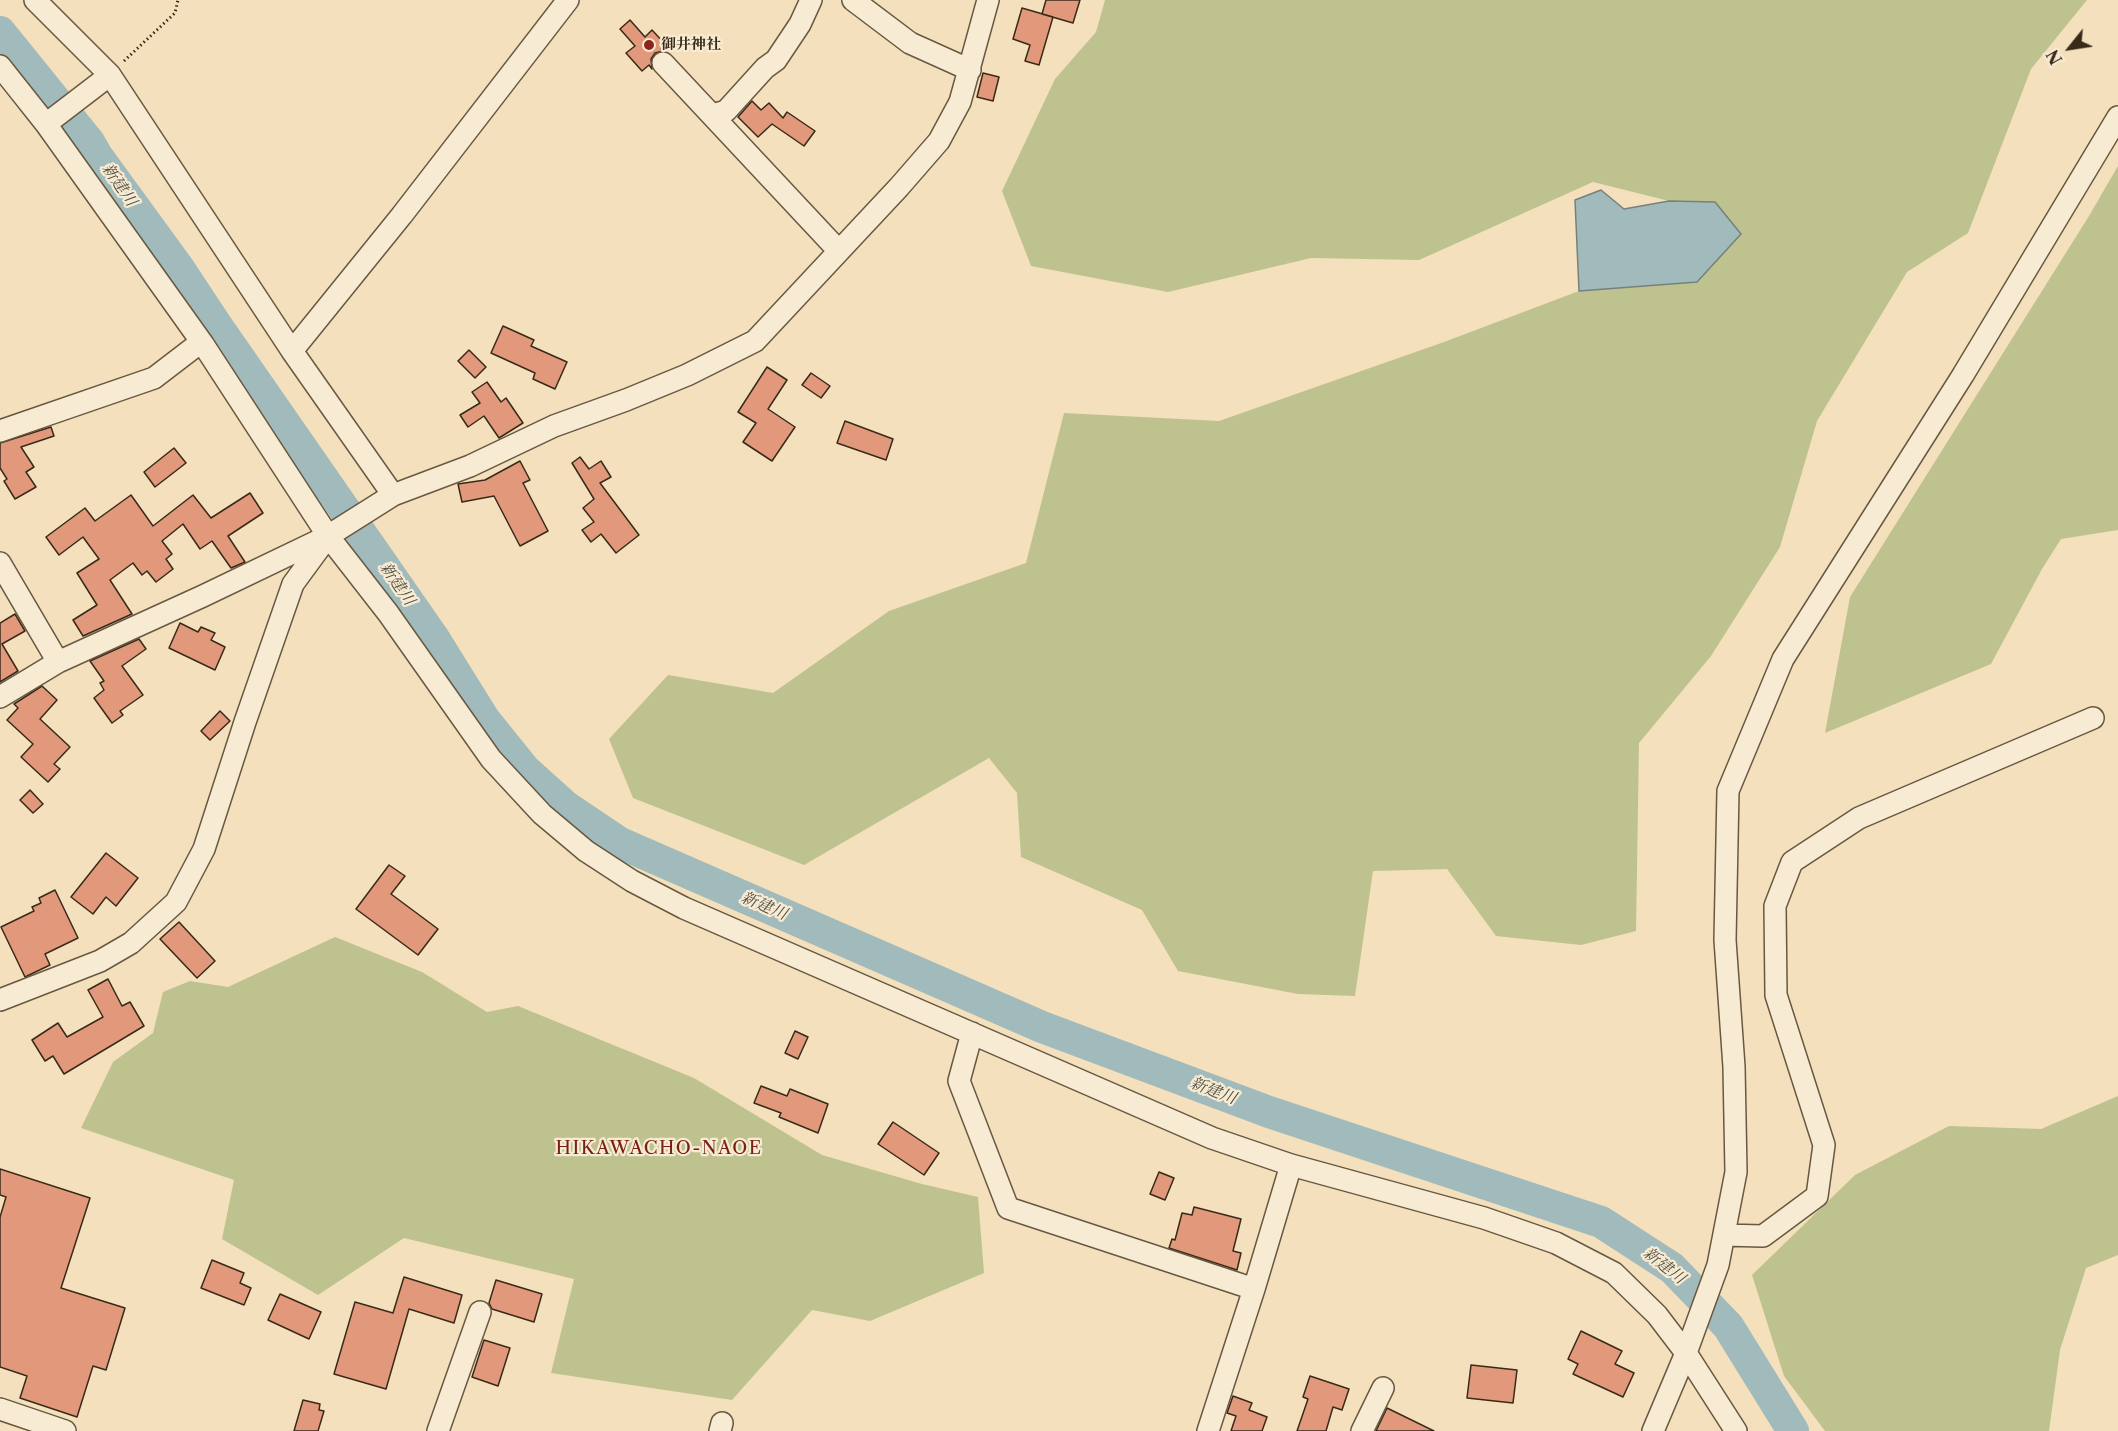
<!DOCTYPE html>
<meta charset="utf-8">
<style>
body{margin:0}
#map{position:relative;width:2118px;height:1431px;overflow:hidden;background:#f4e0bc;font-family:"Libre Caslon Text",serif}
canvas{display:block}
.north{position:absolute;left:2040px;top:18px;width:60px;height:60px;-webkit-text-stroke:4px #f8ebd3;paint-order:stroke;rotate:240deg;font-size:16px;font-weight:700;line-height:24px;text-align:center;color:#382a19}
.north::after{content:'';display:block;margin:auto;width:21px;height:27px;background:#382a19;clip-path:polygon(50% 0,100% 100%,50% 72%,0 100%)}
</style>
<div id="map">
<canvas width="2118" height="1431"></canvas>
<div class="north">N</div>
</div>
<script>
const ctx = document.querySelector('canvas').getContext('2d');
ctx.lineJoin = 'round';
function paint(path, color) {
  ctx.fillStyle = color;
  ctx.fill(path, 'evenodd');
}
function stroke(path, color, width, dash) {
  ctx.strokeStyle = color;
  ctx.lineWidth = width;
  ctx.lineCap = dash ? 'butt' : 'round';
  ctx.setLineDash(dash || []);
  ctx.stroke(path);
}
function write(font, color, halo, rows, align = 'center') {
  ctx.font = font + ' "Libre Caslon Text","Noto Serif JP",serif';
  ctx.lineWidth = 4.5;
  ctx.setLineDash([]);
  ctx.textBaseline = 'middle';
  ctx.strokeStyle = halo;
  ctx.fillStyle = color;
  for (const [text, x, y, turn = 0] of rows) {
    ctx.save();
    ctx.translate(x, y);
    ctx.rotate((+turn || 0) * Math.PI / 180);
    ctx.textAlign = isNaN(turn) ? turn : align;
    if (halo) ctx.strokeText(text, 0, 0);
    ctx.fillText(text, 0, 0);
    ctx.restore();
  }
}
const green = new Path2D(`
 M1105,0h982l-56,69 -63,164 -61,39 -90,149 -37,126 -69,109 -72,87 -3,188 -55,14 -85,-9 -49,-67 -74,2 -18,125 -57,-2 -120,-23 -36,-61 -121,-53 -4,-64 -28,-35 -185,107 -171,-67 -24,-59 59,-64 105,18 116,-82 137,-48 38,-150 155,8 225,-79 135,-51 118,-9 18,-80 -46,-1 -76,-19 -174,78 -108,-2 -143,34 -137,-26 -29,-75 53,-112 41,-47z
 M2118,166v364l-57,9 -19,30 -51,95 -166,69 25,-136 239,-381z
 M335,937l87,35 65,40 31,-6 176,72 128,77 100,29 56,13 6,76 -114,48 -58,-11 -80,90 -181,-27 23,-94 -170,-41 -86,57 -96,-56 12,-59 -153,-52 32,-66 40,-29 10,-41 27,-11 38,6z
 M2118,1096v159l-32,13 -26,82 -11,81h-224l-41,-55 -32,-101 103,-100 94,-49 92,3z`);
const water = new Path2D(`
 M1601,190l23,19 45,-8 46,1 26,32 -44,48 -118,9 -4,-91z`);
const river = new Path2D(`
 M0,32l89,110 8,14 83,114 35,53 218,314 51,82 41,51 40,36 55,37 422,184 227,85 332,110 71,46 56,58 65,105`);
const building = new Path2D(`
 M1046,0h34l-7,23 -31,-9z
 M1022,8l31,9 -14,48 -14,-4 5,-16 -17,-6z
 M630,20l15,17 7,-7 13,14 -4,5 2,2 -8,2 -4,6 1,10 -3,-4 -7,6 -16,-18 9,-7 -15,-17z
 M983,73l16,4 -6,24 -16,-4z
 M752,101l9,9 8,-7 14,15 4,-6 28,19 -11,15 -32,-22 -14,13 -20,-20z
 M503,326l31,14 -3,6 36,16 -12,27 -22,-10 2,-6 -44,-20z
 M469,350l17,17 -11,11 -17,-17z
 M767,367l20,13 -19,29 27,18 -23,34 -29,-19 13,-19 -18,-11z
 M811,373l19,13 -9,12 -19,-13z
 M487,382l14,20 5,-4 17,25 -24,15 -15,-22 -16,11 -8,-12 20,-12 -8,-11z
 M845,421l48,18 -7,21 -49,-17z
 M51,427l3,9 -33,11 13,20 -8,5 10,15 -21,12 -11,-18 3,-2 -7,-11v-25z
 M174,448l12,15 -31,24 -11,-15z
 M580,457l9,12 12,-8 10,16 -11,6 39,52 -23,18 -15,-19 -10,8 -9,-12 12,-8 -11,-14 11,-9 -22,-36z
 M520,461l10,19 -7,3 25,48 -28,15 -26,-50 -32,6 -4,-18 27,-4z
 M250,493l13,20 -35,23 17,26 -14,6 -19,-27 -12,8 -17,-25 -21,17 10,13 -6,5 7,10 -17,13 -9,-11 -5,4 -9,-12 -23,17 22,34 -49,22 -10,-16 24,-15 -20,-32 22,-14 -16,-22 -24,18 -13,-18 39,-29 10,13 36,-26 22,31 40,-31 18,23z
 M15,614l10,17 -23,13 16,27 -18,11v-59z
 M180,623l18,9 3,-5 14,6 -4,7 14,7 -10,23 -46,-22z
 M139,639l7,10 -24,17 21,29 -23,16 3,4 -11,8 -18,-25 10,-8 -4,-7 4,-2 -14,-20z
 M42,686l15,14 -17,19 30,28 -16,17 6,5 -12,13 -27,-25 12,-13 -26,-24 11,-12 -4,-4z
 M220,711l10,10 -20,19 -9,-9z
 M30,790l13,14 -10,9 -13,-13z
 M106,853l32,25 -22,28 -10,-9 -13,17 -22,-17z
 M389,865l16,11 -14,18 47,35 -20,26 -62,-46z
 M55,890l23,48 -33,16 5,11 -25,12 -24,-50 33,-16 -2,-4 9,-4 -2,-5z
 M179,922l36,39 -18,17 -37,-39z
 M108,979l14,27 8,-4 14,24 -80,48 -11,-18 -8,5 -13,-21 26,-17 9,14 36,-20 -15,-27z
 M795,1031l13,6 -10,22 -13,-6z
 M761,1086l26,10 3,-7 38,15 -10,29 -39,-16 2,-4 -27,-10z
 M893,1122l46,31 -15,22 -46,-31z
 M0,1169l90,29 -29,90 64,20 -19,62 -13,-4 -16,51 -57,-19 7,-22 -27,-9v-150l6,-20 -6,-2z
 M1159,1172l15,6 -9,22 -15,-6z
 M1194,1207l47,12 -8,32 8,2 -4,17 -68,-22 3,-9 3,1 7,-27 10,2z
 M212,1260l32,13 -4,10 11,5 -7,17 -43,-17z
 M404,1277l58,18 -8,28 -45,-14 -23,80 -52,-15 21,-72 38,11z
 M496,1280l46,14 -8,28 -42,-13 -3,-6z
 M280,1294l41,18 -12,27 -41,-19z
 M1581,1331l41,20 -7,13 19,9 -11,24 -50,-23 5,-10 -10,-5z
 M484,1340l26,8 -12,38 -26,-9z
 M1471,1365l46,5 -4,33 -46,-5z
 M1310,1376l39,13 -7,21 -9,-3 -7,24h-29l11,-32 -5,-2z
 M1233,1396l19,7 -3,7 18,7 -5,14h-31l5,-15 -9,-3z
 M303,1400l17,4 -1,6 5,1 -6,20h-24z
 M1387,1408l47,23h-58z`);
const path = new Path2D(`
 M124,61l51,-48 3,-13`);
const minor = new Path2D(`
 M35,0l75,75 182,276 101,144
 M853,0l57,43 60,27
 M663,63l175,187
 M0,66l46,58 157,220 125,192 60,77 103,146 51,55 44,37 46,30 52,27 528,230 79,27 193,53 72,25 58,30 43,42 29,38 50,78
 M712,115l14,-4 39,-43 11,-8 24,-36 11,-24
 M46,124l64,-49
 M292,351l110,-136 166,-215
 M0,431l154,-53 47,-36
 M0,563l58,99
 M0,697l58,-35 145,-66 125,-60 65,-41 77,-29 84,-40 72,-26 61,-25 68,-34 144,-154 40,-46 21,-39 28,-102
 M0,1000l100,-39 31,-18 45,-41 28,-53 41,-127 48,-138 33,-45
 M972,1033l-13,48 49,127 246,81
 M1724,1235l39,1 54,-40 7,-51 -48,-150 -1,-89 17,-44 67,-44 234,-100
 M0,1409l65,22
 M438,1431l42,-119
 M720,1431l2,-8
 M1208,1431l46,-142 37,-124
 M1362,1431l21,-43
 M1653,1431l33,-78 32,-88 18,-93 -2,-105 -9,-127 3,-149 55,-132 180,-284 155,-258`);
const markers = [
 [649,45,6,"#8f2418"]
];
const poiNames = [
 ["御井神社",661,45]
];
const waterNames = [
 ["新建川",119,185,55],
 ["新建川",397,584,55],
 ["新建川",764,906,23],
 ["新建川",1213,1091,21],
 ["新建川",1664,1266,38]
];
const quarterNames = [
 ["HIKAWACHO-NAOE",659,1149]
];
paint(green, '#bec28f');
paint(water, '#a1babc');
stroke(water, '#77807b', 1.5);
stroke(river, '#a1babc', 32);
paint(building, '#e2987b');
stroke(building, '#382a19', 1.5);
stroke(minor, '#675842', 24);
stroke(path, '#382a19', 3, [1.5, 3]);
stroke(minor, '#f8ebd3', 21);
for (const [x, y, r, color] of markers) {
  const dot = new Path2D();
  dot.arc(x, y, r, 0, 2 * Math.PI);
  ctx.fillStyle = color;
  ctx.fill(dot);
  stroke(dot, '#f8ebd3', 2);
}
write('bold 15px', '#382a19', '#f8ebd3', poiNames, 'left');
write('italic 16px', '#524e42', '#f8ebd3', waterNames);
ctx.letterSpacing = '1.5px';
write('18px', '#7a1f14', '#f8ebd3', quarterNames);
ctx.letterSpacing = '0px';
</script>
